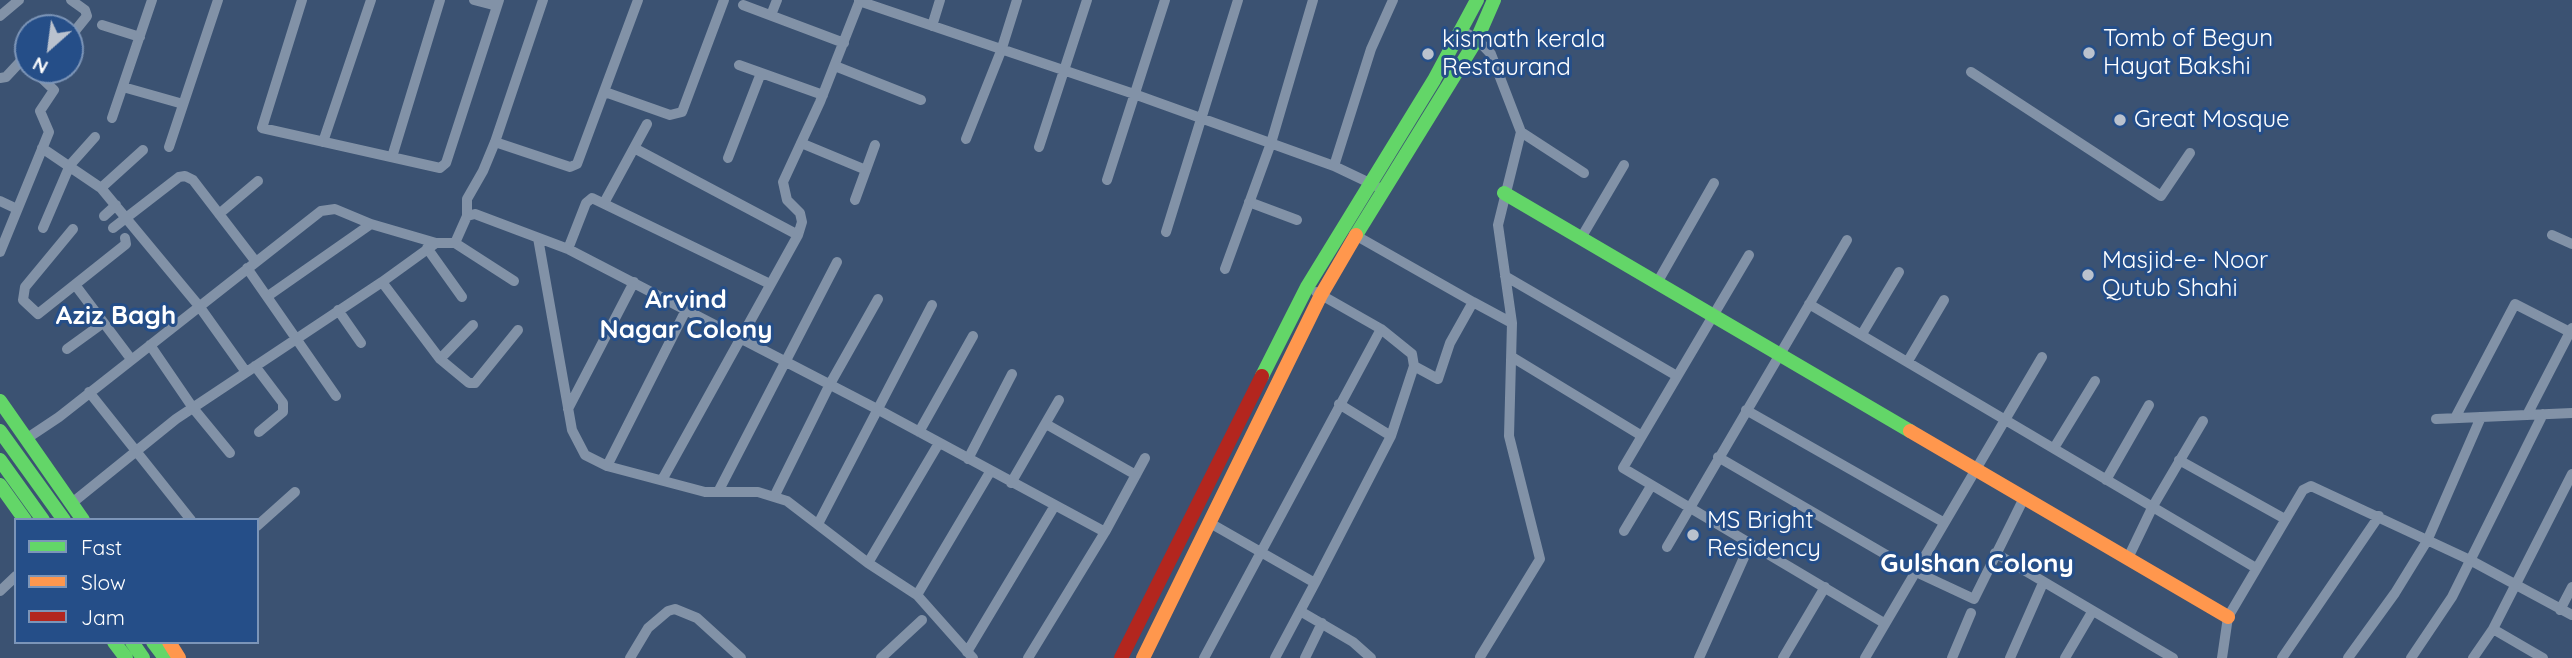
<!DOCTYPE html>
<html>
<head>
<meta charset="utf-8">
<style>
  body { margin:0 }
  #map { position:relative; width:2572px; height:658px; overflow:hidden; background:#3b5272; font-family:Quicksand,sans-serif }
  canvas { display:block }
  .legend { position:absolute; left:14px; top:518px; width:245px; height:126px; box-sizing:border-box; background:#254e88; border:2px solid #7c95b8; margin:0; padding:9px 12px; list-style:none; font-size:21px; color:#fff }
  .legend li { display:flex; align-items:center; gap:14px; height:35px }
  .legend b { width:35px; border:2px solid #7c95b8 }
  .north { position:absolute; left:14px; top:14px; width:70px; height:70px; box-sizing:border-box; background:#254e88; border:2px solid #7c95b8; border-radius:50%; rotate:208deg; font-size:19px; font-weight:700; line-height:28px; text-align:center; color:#fff }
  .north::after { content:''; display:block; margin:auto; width:24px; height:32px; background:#bac2ce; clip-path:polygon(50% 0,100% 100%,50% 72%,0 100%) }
</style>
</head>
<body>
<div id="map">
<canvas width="2572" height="658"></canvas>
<ul class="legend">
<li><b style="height:9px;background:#63d668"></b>Fast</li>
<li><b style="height:9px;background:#ff974d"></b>Slow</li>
<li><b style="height:9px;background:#b3261e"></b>Jam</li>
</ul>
<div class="north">N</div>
</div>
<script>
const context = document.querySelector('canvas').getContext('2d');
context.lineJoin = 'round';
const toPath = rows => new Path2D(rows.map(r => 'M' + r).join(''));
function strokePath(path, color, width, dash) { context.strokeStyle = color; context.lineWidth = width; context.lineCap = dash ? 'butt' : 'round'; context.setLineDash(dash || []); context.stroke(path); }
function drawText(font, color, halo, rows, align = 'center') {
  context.font = font + ' Quicksand,sans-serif'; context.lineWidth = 6; context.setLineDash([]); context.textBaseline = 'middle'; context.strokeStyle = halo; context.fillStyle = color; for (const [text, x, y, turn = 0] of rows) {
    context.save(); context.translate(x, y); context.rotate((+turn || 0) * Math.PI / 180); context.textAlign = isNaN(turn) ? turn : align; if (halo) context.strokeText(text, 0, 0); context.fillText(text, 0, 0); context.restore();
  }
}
strokePath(toPath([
  [302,0,262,128,440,168,446,163,499,0],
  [474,0,497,6],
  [859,1,1134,94,1334,166,1376,186],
  [743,5,844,43],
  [771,15,777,0],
  [0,16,19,0],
  [102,25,140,37],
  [932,26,940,0],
  [1462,31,1477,39,1491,54,1521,132,1498,225,1512,323,1509,436,1540,559,1480,657],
  [70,37,87,16,85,10,71,0],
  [739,65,823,95],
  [835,66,921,100],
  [1971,72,2161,196,2190,153],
  [0,78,6,77,20,62,28,65],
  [123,87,183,104],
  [605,92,670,115,682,112,724,0],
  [112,118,152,0],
  [1521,132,1584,173],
  [966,139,1001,51,1017,0],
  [323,142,371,0],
  [495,142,570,167,577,164,638,0],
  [801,143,866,170],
  [169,147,218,0],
  [1039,147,1087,0],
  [42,148,101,188,199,306,246,372],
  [634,148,798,235],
  [392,157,440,0],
  [728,158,761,73],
  [1334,166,1371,49,1393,0],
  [1107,180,1165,0],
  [101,188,143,150],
  [855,200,875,145],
  [0,201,17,209],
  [1249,202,1297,220],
  [604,203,647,124],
  [219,214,258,181],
  [104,216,116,205],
  [467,216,467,199,483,171,495,142,543,0],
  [43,228,70,165,95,137],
  [113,228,179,177,185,176,193,180,256,262],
  [73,229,25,287,23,300,38,314,126,244,125,238],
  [1166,232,1238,0],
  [1355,235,1473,302],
  [2552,235,2572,244],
  [538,238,572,430,585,455,607,466,705,492,758,492,787,501,868,563,917,595,973,658],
  [1581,238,1624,165],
  [455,243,467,216,475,214,568,249,877,409,1105,532],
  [427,248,462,297],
  [568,249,586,203,592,198,770,284],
  [0,252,49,132,40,111,54,90,33,70],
  [1749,255,1623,468,1884,623],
  [247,268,336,396],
  [1225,269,1271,143,1313,0],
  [1505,276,1677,376],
  [382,282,440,359,469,383,475,383,518,330],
  [1657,283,1714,183],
  [76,286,131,359],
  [1316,292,1381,329,1412,354,1414,366,1391,436,1339,404],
  [268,296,371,224],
  [1809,304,2256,568],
  [338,310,361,343],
  [1862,334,1899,272],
  [150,345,193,408,230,453],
  [67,349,103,323],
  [1512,357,1642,436],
  [440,359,473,325],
  [1908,361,1944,300],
  [255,366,283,403,283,412,259,432],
  [1414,366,1438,379,1450,343,1473,302,1512,323],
  [89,392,191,520],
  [568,409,634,282],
  [1746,410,1943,522],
  [2527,415,2572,328],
  [2455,418,2515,304,2570,332],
  [2436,419,2572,413],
  [1046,424,1136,475],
  [919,432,973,336],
  [26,439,59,417,321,211,335,209,371,224,436,243,455,243,514,281],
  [2054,448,2095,381],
  [1718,457,1914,571,1974,599,2024,498],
  [968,459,1012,374],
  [2179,460,2285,519],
  [607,466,686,310],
  [662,480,798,235,802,222,800,213,787,200,783,182,820,102,860,0],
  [2106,480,2149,405],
  [1011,483,1059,400],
  [718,492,837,262],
  [775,495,830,384,878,299],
  [72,503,176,419,382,282,436,243],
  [1210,523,1315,583,1391,436],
  [818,524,932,305],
  [257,526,295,492],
  [1624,531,1651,486],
  [1667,547,1847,240],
  [1995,553,2173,658],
  [2128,558,2153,506,2203,421],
  [868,563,939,443],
  [0,591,16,576],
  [917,595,990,472],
  [2560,610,2572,587],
  [1300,611,1353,642,1371,658],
  [2493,629,2543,658],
  [967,652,1054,507],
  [630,658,648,628,668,611,675,609,697,618,741,658],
  [881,658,922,620],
  [1028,658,1105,532,1145,458],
  [1204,658,1381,329],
  [1275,658,1315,583],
  [1305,658,1322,623],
  [1699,658,1750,544],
  [1783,658,1825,587],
  [1865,658,2042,357],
  [1952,658,1971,613],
  [2010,658,2043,583],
  [2065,658,2092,612],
  [2222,658,2228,617,2303,490,2311,486,2470,560,2572,615],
  [2282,658,2379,516],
  [2348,658,2395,593,2427,541,2481,417],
  [2411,658,2452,597,2543,414],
  [2473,658,2493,629,2572,474]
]), '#8292a7', 10);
strokePath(toPath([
  [1504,193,1910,431],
  [1356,235,1477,39,1494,0],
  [1262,376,1307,287,1434,80,1477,0],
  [0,401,83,520],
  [0,431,64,520],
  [0,460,43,520],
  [0,485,25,520],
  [114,642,126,658],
  [132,642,143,658],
  [153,642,165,658]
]), '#63d668', 14);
strokePath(toPath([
  [1910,431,2228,617],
  [169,642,179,658],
  [1143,658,1321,295,1356,235]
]), '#ff974d', 14);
strokePath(toPath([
  [1121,658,1262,376]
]), '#b3261e', 14);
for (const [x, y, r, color] of [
  [2089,53,7,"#bac2ce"],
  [1428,54,7,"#bac2ce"],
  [2120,120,7,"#bac2ce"],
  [2088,275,7,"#bac2ce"],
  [1693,535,7,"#bac2ce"]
]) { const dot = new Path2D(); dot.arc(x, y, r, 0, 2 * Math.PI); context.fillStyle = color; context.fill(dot); strokePath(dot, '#254e88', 2.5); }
drawText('24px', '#fff', '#254e88', [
  ["Tomb of Begun",2103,39],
  ["Hayat Bakshi",2103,67],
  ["kismath kerala",1442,40],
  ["Restaurand",1442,68],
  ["Great Mosque",2134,120],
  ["Masjid-e- Noor",2102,261],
  ["Qutub Shahi",2102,289],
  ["MS Bright",1707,521],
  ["Residency",1707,549]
], 'left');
drawText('bold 26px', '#fff', '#254e88', [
  ["Arvind",686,300],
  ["Nagar Colony",686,330],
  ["Aziz Bagh",116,316],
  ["Gulshan Colony",1977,564]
]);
</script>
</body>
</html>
